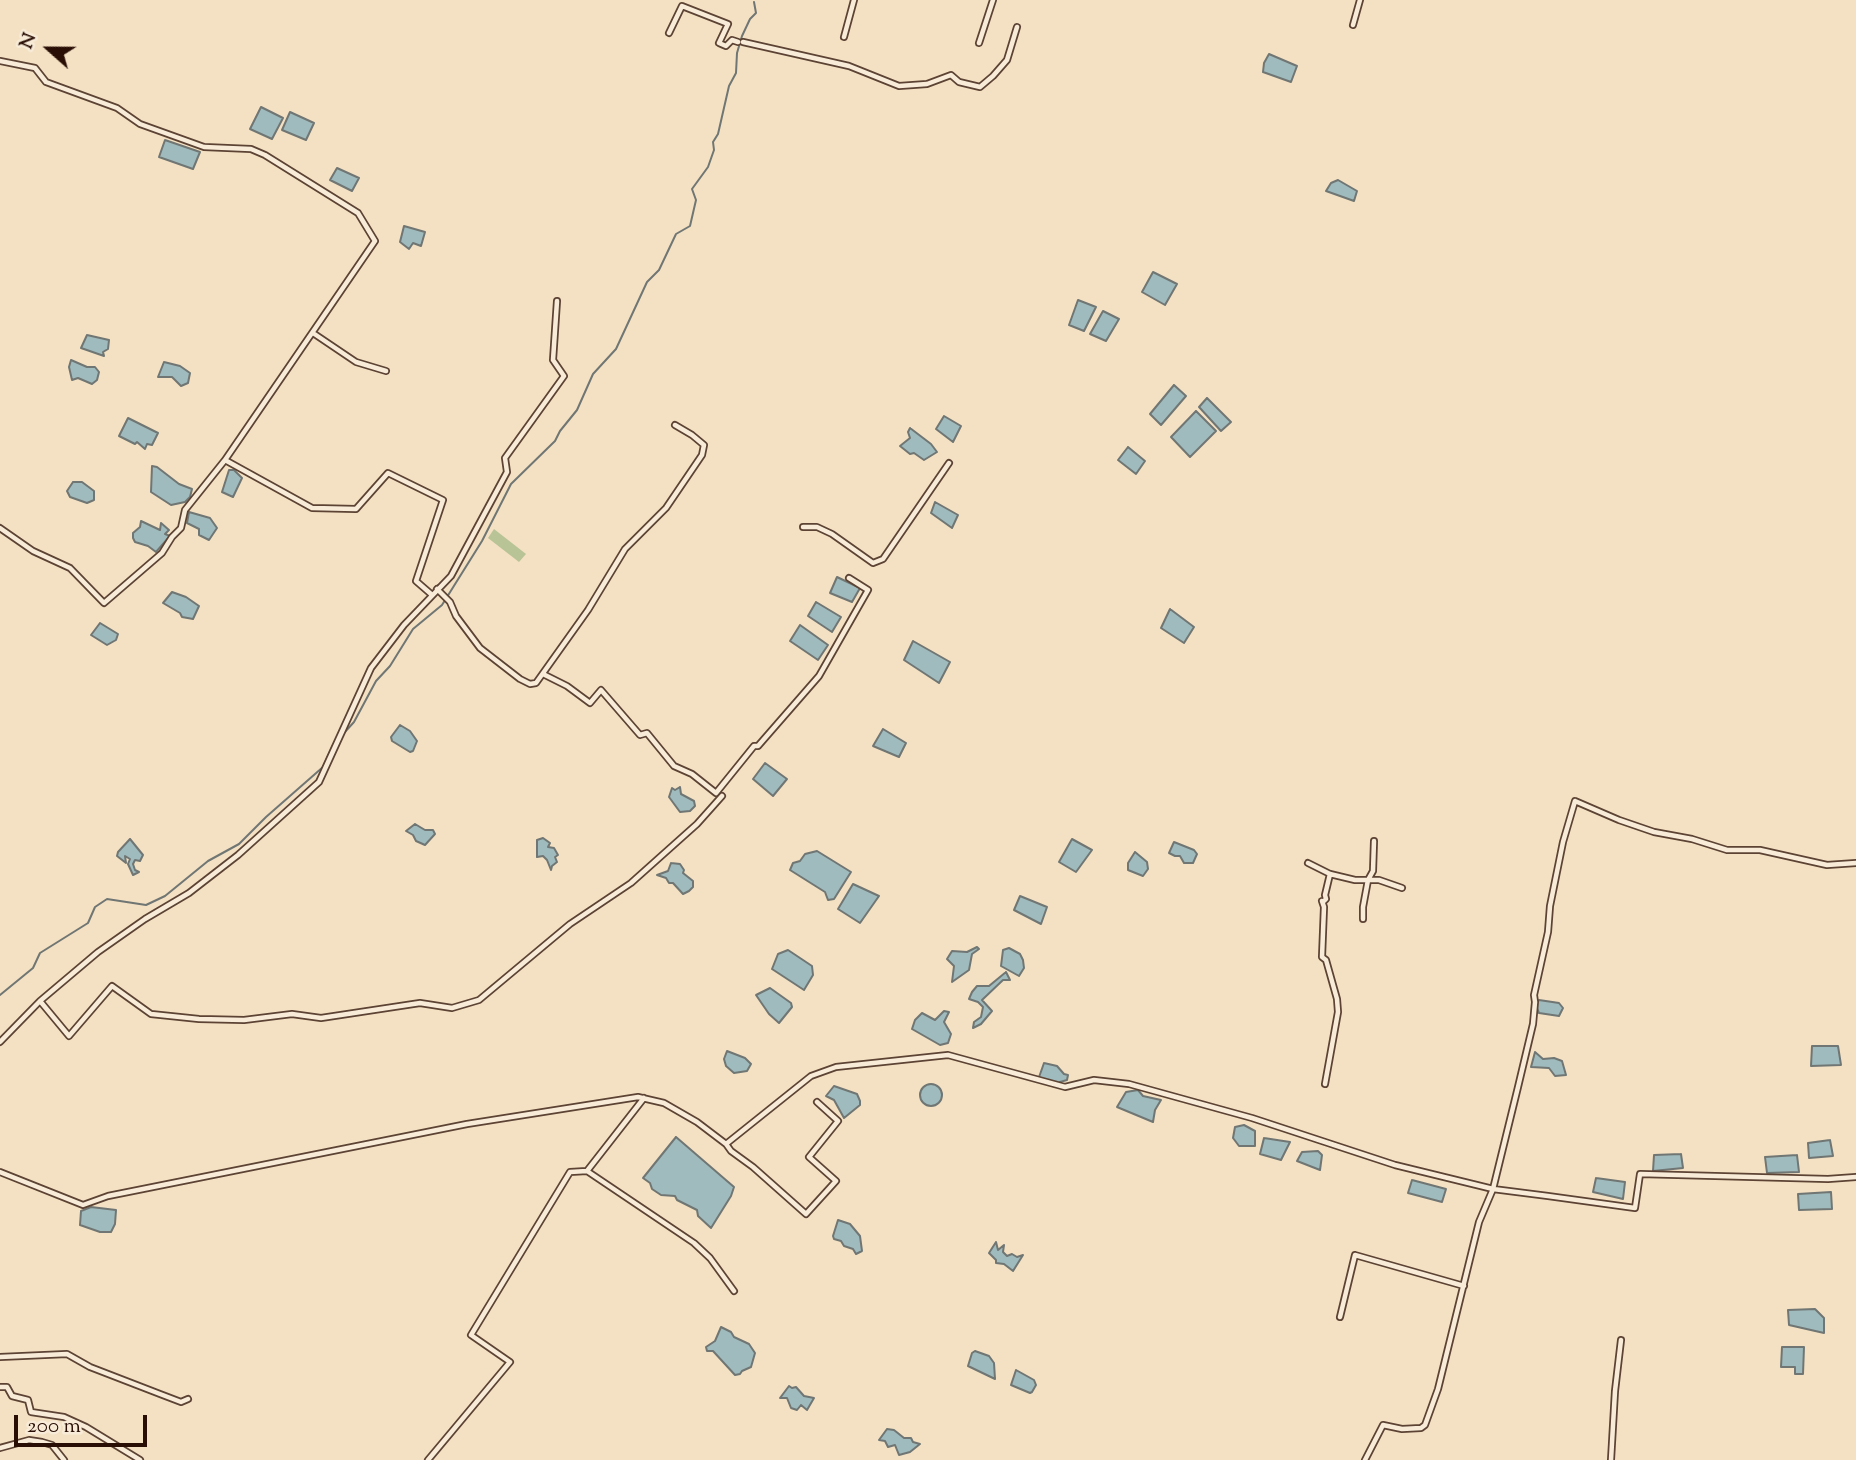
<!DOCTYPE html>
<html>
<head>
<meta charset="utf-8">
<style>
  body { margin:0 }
  #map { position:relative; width:1856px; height:1460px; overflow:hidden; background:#f4e1c3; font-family:"Sorts Mill Goudy",serif }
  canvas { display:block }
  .north { position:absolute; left:14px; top:14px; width:70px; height:70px; -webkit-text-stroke:5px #f8ecd8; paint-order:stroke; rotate:291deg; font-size:19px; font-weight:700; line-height:28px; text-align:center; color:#290e05 }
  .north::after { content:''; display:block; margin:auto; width:24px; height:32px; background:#290e05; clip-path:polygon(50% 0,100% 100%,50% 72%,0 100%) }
  .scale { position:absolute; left:14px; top:1415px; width:133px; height:32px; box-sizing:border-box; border:4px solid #290e05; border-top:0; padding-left:9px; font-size:21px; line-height:24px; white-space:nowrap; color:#290e05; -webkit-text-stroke:5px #f8ecd8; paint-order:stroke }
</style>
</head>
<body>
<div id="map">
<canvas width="1856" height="1460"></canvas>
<div class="north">N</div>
<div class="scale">200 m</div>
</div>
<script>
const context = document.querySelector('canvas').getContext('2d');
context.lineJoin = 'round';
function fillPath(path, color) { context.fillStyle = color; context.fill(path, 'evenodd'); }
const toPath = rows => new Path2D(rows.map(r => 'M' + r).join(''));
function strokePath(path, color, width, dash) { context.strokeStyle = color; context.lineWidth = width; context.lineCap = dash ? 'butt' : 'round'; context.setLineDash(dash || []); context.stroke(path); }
fillPath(toPath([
  [494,529,526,554,519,562,488,538]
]), '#b8c396');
const water = toPath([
  [1269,54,1297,66,1291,82,1263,72,1264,63,1269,54],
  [261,107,283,118,272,139,250,129,261,107],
  [290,112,314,123,306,140,282,130,290,112],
  [165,140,200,152,193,169,159,157,165,140],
  [337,168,359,178,352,191,330,180,337,168],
  [1338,180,1357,191,1354,201,1326,191,1331,183,1338,180],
  [404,226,425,232,421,246,413,243,409,249,400,242,404,226],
  [1153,272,1177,284,1165,305,1142,292,1153,272],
  [1078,300,1096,307,1084,331,1069,325,1078,300],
  [1103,311,1119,319,1106,341,1090,334,1103,311],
  [87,335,109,340,108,349,103,352,104,356,81,348,87,335],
  [71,360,87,367,95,367,99,372,97,380,92,384,78,378,72,380,69,367,71,360],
  [164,362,180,366,190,373,188,383,181,386,172,377,158,377,164,362],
  [1174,385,1186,396,1161,425,1150,414,1174,385],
  [1207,398,1231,422,1221,431,1199,407,1207,398],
  [1196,411,1216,431,1190,457,1171,437,1196,411],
  [944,416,961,426,953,442,936,429,944,416],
  [128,418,158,433,152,445,147,444,145,449,137,442,135,444,119,436,128,418],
  [910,428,931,444,937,452,924,460,914,453,910,454,900,446,910,438,908,432,910,428],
  [1128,447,1145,461,1136,474,1118,460,1128,447],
  [152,466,157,467,179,484,192,489,190,497,185,502,171,505,151,492,152,466],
  [229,470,234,470,242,478,233,497,222,492,229,470],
  [73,482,82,482,94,491,94,500,87,503,70,497,67,491,73,482],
  [935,502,958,515,952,528,931,513,935,502],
  [189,512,210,518,217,528,209,540,199,535,199,529,187,523,189,512],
  [141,521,160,530,161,523,169,530,165,534,170,536,156,552,148,546,135,542,133,538,133,533,140,527,141,521],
  [837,577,860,588,852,602,830,593,837,577],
  [172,592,186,597,199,606,193,619,182,617,180,613,163,603,172,592],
  [816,602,841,617,832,632,808,616,816,602],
  [1170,609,1194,627,1184,643,1161,628,1170,609],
  [100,623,118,634,116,640,107,645,91,635,100,623],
  [800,625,828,645,818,660,790,641,800,625],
  [913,641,950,662,939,683,904,660,913,641],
  [400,725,410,731,417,741,413,751,410,752,392,741,391,737,400,725],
  [883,729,906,743,899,757,873,746,883,729],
  [765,763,787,779,773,796,753,779,765,763],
  [680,787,681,794,694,801,695,806,690,811,680,812,669,797,672,788,675,790,680,787],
  [415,824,425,830,433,830,435,834,425,845,416,841,413,835,406,831,415,824],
  [543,838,550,843,548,847,554,848,558,855,555,857,557,862,552,866,551,870,547,860,543,856,537,857,537,840,543,838],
  [130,839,143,855,140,861,135,860,133,864,135,870,139,872,133,875,128,864,130,859,125,856,126,863,117,856,118,852,130,839],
  [1072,839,1092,850,1076,872,1059,862,1072,839],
  [1174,842,1194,850,1197,854,1193,863,1184,863,1180,856,1175,856,1169,853,1174,842],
  [817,851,851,872,834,899,828,900,825,892,790,870,793,863,800,861,805,854,817,851],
  [1135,852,1147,862,1148,869,1143,876,1128,870,1128,863,1135,852],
  [671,863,680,864,684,870,683,873,693,881,693,887,689,891,683,894,673,883,669,883,666,878,657,875,668,871,671,863],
  [853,884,879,896,860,923,838,909,853,884],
  [1020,896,1047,907,1041,924,1014,910,1020,896],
  [977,947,979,949,972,954,969,970,952,982,954,966,947,959,952,951,967,952,977,947],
  [1009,948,1020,954,1023,960,1024,968,1019,976,1001,966,1003,950,1009,948],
  [788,950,812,966,813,975,804,990,772,969,778,954,788,950],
  [1006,972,1010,980,1003,980,982,1000,992,1011,981,1024,973,1028,974,1022,981,1017,983,1007,978,1002,969,999,972,992,977,986,989,986,1006,972],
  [770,988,791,1003,792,1007,779,1023,769,1014,756,995,770,988],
  [1539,1000,1559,1003,1563,1008,1559,1016,1539,1013,1535,1004,1539,1000],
  [944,1011,949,1012,944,1022,951,1034,948,1043,940,1045,912,1029,915,1020,922,1013,935,1020,944,1011],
  [1812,1046,1838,1046,1841,1065,1811,1066,1812,1046],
  [727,1051,745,1058,751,1064,747,1071,734,1073,726,1066,724,1059,727,1051],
  [1535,1052,1543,1059,1554,1058,1562,1061,1566,1075,1555,1076,1549,1068,1531,1067,1535,1052],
  [1044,1063,1057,1066,1064,1074,1068,1075,1067,1080,1060,1082,1059,1086,1038,1080,1044,1063],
  '920 1095a11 11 0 1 1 22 0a11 11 0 1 1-22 0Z',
  [834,1086,857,1094,860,1101,860,1105,844,1118,834,1100,826,1096,834,1086],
  [1138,1090,1143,1096,1161,1100,1155,1110,1153,1122,1117,1107,1126,1092,1138,1090],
  [1244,1125,1255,1131,1255,1146,1239,1146,1233,1138,1235,1127,1244,1125],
  [676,1137,734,1187,731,1196,711,1228,698,1216,697,1210,677,1200,675,1196,661,1195,652,1189,650,1183,643,1178,676,1137],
  [1264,1138,1290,1142,1281,1160,1260,1154,1264,1138],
  [1830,1140,1833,1156,1809,1158,1808,1143,1830,1140],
  [1318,1151,1322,1155,1320,1170,1297,1161,1302,1152,1318,1151],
  [1681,1154,1683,1168,1653,1171,1654,1155,1681,1154],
  [1797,1155,1799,1172,1767,1173,1765,1157,1797,1155],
  [1596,1178,1625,1182,1623,1199,1593,1192,1596,1178],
  [1412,1180,1446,1189,1442,1202,1408,1193,1412,1180],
  [1831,1192,1832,1209,1799,1210,1798,1194,1831,1192],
  [91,1207,116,1210,115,1224,111,1232,100,1232,80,1225,81,1211,91,1207],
  [838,1220,850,1224,860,1236,862,1251,856,1254,853,1249,844,1246,841,1241,834,1239,833,1236,838,1220],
  [996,1242,998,1250,1004,1245,1003,1252,1007,1256,1012,1254,1017,1257,1023,1255,1013,1271,1004,1264,996,1263,996,1260,989,1253,996,1242],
  [1815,1309,1824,1318,1824,1333,1789,1325,1788,1310,1815,1309],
  [721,1327,731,1332,734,1337,749,1344,755,1353,751,1367,742,1371,740,1374,735,1375,713,1351,707,1351,706,1347,715,1341,721,1327],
  [1782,1347,1804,1347,1803,1374,1795,1374,1795,1367,1781,1367,1782,1347],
  [975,1351,989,1356,994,1363,995,1379,968,1366,972,1353,975,1351],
  [1016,1370,1034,1380,1036,1385,1032,1392,1030,1393,1011,1385,1016,1370],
  [789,1386,792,1388,796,1387,804,1396,814,1398,807,1410,801,1405,797,1410,791,1408,787,1398,780,1398,789,1386],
  [887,1429,894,1430,904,1438,911,1438,913,1442,920,1444,910,1452,899,1455,895,1445,888,1447,885,1441,879,1440,887,1429]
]);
fillPath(water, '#9fbbbd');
strokePath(water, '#707673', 2);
strokePath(toPath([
  [344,733,354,722,376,681,390,666,413,629,442,605,482,541,511,484,555,441,560,431,577,410,593,374,616,349,647,282,659,270,676,234,690,226,696,200,692,189,708,167,714,150,713,142,718,134,729,86,736,73,737,53,742,36,750,19,756,13,754,2],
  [0,995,33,968,40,953,88,923,95,907,107,899,146,905,165,896,208,861,239,844,266,817,323,767,333,745]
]), '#707673', 2);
const minor = toPath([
  [1353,25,1360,0],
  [669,33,682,6,728,24,719,43,726,46,732,40,738,42],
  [844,37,854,0],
  [743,42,849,66,899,86,927,84,951,75,959,82,980,87,993,76,1007,60,1017,27],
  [979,43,993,0],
  [0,61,35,68,46,82,117,108,140,124,204,147,251,149,265,155,358,213,375,241,225,460,312,508,356,509,388,473,443,500,416,581,431,594],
  [313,333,356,362,386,371],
  [803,527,817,527,832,534,873,563,883,559,949,463],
  [0,528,33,551,70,568,104,603,162,553,172,537,181,528,185,510,225,460],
  [437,589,450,602,456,616,480,648,520,679,530,684,536,683,588,610,625,549,666,508,702,455,704,445,692,435,675,425],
  [543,674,567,686,590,703,601,690,640,735,647,733,674,766,692,774,716,793,754,746,758,746,819,676,868,590,849,578],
  [1308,863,1330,874,1355,880,1379,880,1402,888],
  [1322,901,1324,907,1322,957,1326,960,1337,999,1338,1012,1325,1084],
  [1324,901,1326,899,1325,895,1330,874],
  [1363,919,1363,907,1368,880,1373,871,1374,841],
  [40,1001,69,1036,112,986,151,1014,199,1019,244,1020,292,1014,321,1018,420,1003,452,1008,479,1000,570,924,631,883,697,824,722,796],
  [0,1042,40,1001,98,952,145,919,189,893,238,855,319,782,371,668,404,625,451,576,507,472,505,458,564,376,553,360,557,301],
  [726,1144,731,1151,753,1167,806,1214,836,1181,809,1157,838,1121,817,1102],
  [587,1171,694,1243,710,1258,734,1291],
  [0,1172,83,1205,108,1196,467,1124,638,1097,664,1103,697,1122,726,1144,811,1076,836,1067,948,1055,1065,1087,1094,1080,1129,1084,1252,1118,1395,1165,1493,1189,1548,1196,1635,1208,1640,1174,1828,1179,1856,1177],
  [1340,1317,1355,1255,1464,1286],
  [0,1357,67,1354,90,1367,160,1394,181,1402,188,1399],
  [0,1387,7,1387,12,1396,28,1400,31,1412,64,1417,86,1427,140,1460],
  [0,1448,29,1440,42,1442,52,1445,64,1460],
  [428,1460,510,1362,471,1335,570,1172,587,1171,644,1098],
  [1365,1460,1383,1425,1402,1429,1421,1428,1425,1425,1438,1389,1479,1222,1493,1189,1518,1087,1533,1024,1535,1002,1534,995,1548,932,1550,906,1563,842,1575,801,1619,820,1654,832,1692,839,1727,850,1760,850,1827,865,1856,863],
  [1611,1460,1615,1391,1621,1340]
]);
strokePath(minor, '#5c4334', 8);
strokePath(minor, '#f8ecd8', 4.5);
</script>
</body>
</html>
